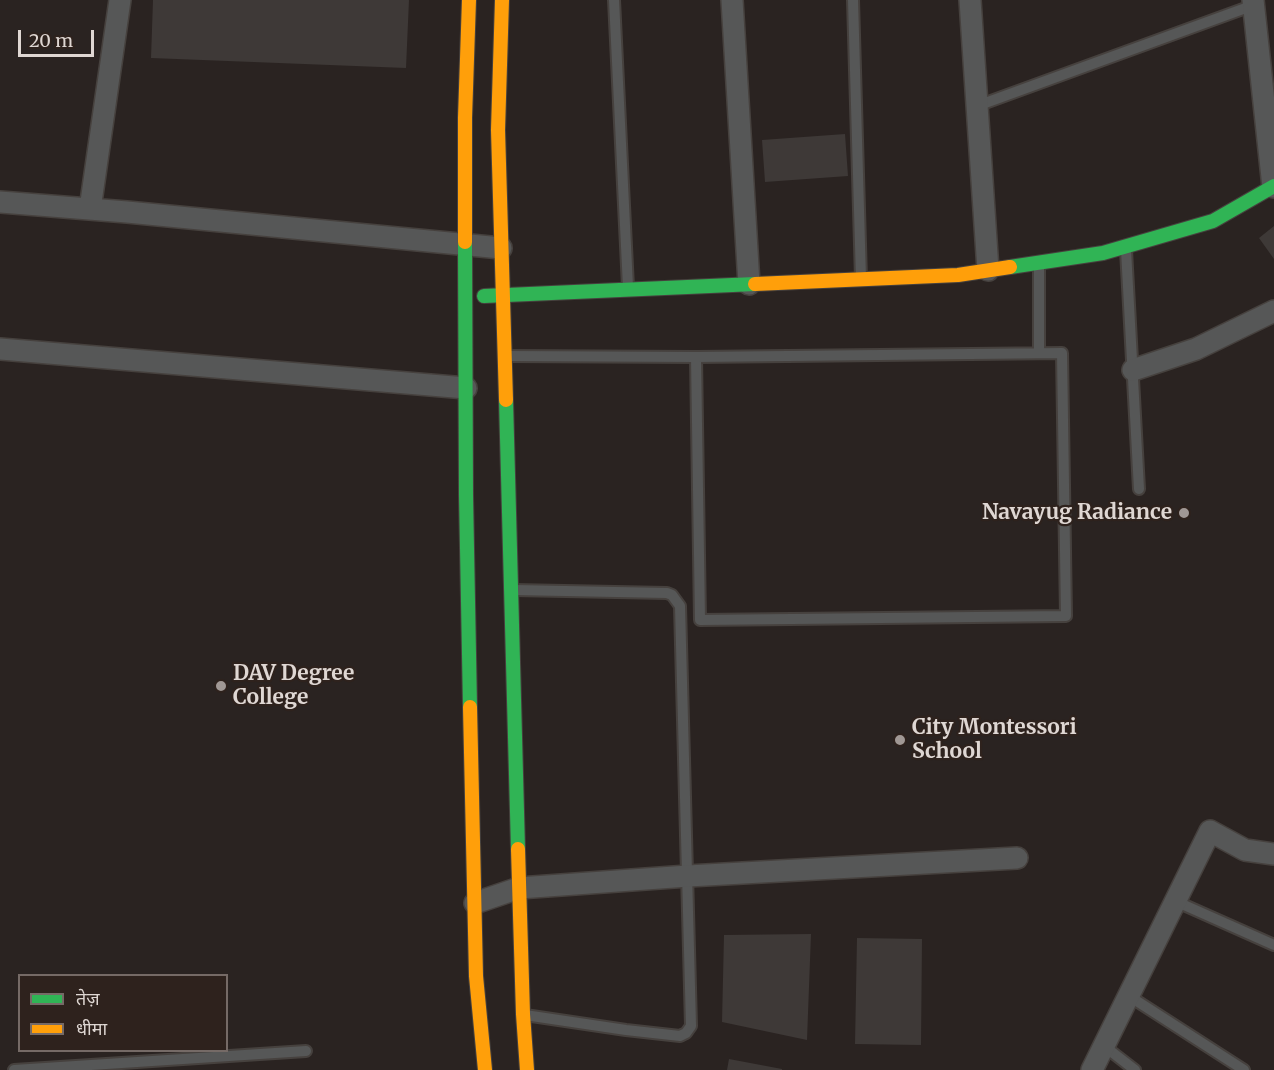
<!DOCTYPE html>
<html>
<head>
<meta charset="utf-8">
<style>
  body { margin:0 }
  #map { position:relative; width:1274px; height:1070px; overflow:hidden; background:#2a2321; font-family:Merriweather,"Noto Sans Devanagari",serif }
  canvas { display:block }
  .legend { position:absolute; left:18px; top:974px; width:210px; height:78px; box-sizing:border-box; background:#2e221d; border:2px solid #756a66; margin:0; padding:8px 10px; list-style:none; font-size:18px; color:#dfd7d3 }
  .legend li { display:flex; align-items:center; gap:12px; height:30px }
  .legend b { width:30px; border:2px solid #756a66 }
  .scale { position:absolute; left:18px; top:30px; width:76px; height:27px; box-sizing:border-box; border:3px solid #dfd7d3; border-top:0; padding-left:8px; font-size:18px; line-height:21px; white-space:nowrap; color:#dfd7d3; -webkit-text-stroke:4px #2e221d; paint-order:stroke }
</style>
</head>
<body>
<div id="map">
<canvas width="1274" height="1070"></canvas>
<ul class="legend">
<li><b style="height:8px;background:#30b455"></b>तेज़</li>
<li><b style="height:8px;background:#ff9f0a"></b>धीमा</li>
</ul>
<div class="scale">20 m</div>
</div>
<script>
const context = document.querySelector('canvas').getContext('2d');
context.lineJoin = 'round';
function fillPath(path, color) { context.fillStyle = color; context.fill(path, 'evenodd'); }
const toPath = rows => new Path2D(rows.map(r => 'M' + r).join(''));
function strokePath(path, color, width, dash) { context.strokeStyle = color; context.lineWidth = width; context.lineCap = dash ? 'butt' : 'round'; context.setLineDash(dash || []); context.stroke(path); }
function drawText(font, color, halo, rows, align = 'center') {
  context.font = font + ' Merriweather,serif'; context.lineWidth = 4.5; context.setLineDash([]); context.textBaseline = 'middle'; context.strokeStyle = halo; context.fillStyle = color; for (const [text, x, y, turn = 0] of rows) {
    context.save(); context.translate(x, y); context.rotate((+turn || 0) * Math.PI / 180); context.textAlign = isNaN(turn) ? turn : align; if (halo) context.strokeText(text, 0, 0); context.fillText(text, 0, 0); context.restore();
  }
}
fillPath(toPath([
  [153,0,409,0,406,68,151,58],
  [845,134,848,176,765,182,762,140],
  [1274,226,1274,259,1259,238],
  [811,934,807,1040,722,1022,724,935],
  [857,938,922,939,921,1045,855,1044],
  [729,1059,782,1069,782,1070,727,1070]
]), '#3e3937');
const lane = toPath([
  [614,0,628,287],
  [853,0,861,279],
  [977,106,1254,5],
  [1126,250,1139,489],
  [1039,353,1039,264],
  [505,356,696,357,1062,353,1066,616,700,620,696,357],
  [514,590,667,593,672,595,680,606,691,1026,686,1033,680,1036,626,1030,525,1015],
  [1175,901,1274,945],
  [1129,996,1244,1070],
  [1104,1046,1135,1070],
  [14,1070,306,1051]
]);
const street = toPath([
  [732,0,749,284],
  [970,0,988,270],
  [1253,0,1273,187],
  [0,202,127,212,501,248],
  [90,209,120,0],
  [0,349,466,388],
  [1133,370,1196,349,1274,311],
  [475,903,519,888,688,876,1017,858],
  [1092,1070,1210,831,1245,850,1274,854]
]);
const fast = toPath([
  [465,242,466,495,470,707],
  [1010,267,1103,253,1213,221,1274,186],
  [484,296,755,284],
  [506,400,518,849]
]);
const slow = toPath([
  [502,0,498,130,506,400],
  [465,242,465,118,469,0],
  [755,284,958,275,1010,267],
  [470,707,476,976,485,1070],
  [518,849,523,1014,527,1070]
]);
strokePath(lane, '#46413e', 14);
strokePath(street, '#46413e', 24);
strokePath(fast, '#46413e', 16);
strokePath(slow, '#46413e', 16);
strokePath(lane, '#565757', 10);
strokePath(street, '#565757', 21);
strokePath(fast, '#30b455', 14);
strokePath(slow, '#ff9f0a', 14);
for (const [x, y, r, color] of [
  [1184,513,6,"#a09895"],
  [221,686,6,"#a09895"],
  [900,740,6,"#a09895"]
]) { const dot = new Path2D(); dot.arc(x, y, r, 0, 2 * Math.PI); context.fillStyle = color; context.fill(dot); strokePath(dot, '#2e221d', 2); }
drawText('bold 21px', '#dfd7d3', '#2e221d', [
  ["Navayug Radiance",1172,513,"right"],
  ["DAV Degree",233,674],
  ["College",233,698],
  ["City Montessori",912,728],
  ["School",912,752]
], 'left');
</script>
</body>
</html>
